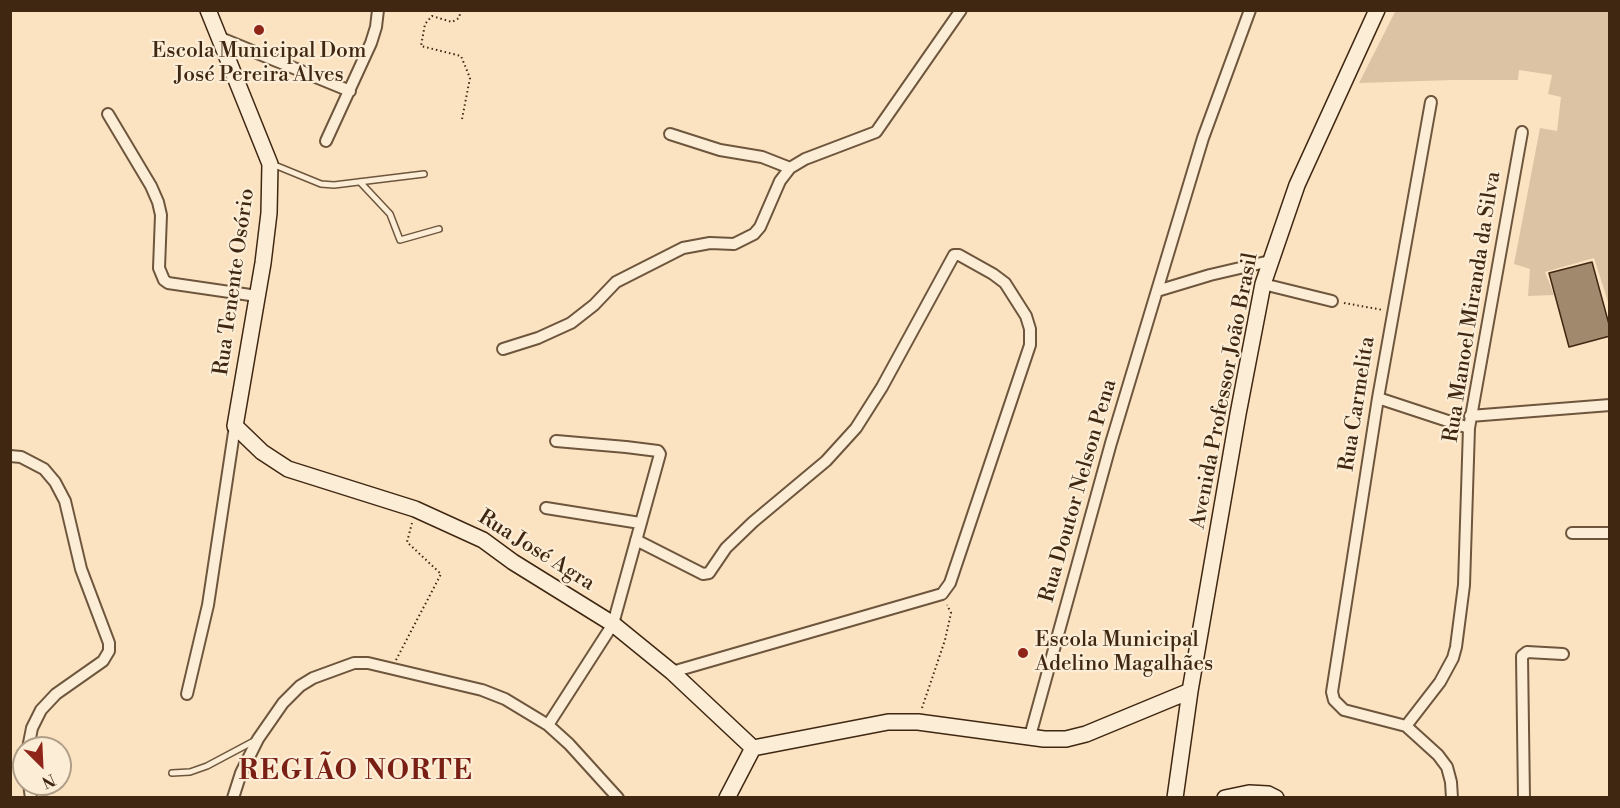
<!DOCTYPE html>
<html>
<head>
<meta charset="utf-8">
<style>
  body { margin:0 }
  #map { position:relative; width:1620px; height:808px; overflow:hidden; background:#fbe3c2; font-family:"Libre Bodoni",serif }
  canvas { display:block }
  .frame { position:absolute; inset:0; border:12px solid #3f2711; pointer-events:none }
  .north { position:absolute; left:12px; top:736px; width:60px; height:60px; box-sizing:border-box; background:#fcedd7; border:2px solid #b09e88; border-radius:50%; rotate:156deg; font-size:16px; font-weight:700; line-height:24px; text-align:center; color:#3f2711 }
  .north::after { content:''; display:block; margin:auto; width:21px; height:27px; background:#8f2418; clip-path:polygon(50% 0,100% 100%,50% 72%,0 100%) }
</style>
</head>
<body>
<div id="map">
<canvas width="1620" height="808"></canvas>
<div class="frame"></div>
<div class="north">N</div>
</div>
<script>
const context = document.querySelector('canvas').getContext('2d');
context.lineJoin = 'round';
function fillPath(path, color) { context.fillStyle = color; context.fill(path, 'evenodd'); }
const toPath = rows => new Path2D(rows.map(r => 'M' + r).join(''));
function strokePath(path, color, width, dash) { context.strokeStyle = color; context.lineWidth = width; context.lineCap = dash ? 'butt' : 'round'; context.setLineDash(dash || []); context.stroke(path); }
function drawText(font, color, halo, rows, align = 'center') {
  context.font = font + ' "Libre Bodoni",serif'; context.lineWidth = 4.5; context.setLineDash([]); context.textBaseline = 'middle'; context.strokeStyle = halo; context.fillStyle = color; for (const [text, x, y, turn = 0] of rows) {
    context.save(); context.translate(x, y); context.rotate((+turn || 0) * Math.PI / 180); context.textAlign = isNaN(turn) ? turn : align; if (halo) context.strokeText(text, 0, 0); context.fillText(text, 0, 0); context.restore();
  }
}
fillPath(toPath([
  [1396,10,1609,11,1609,305,1594,258,1545,272,1554,295,1528,296,1530,269,1514,264,1540,128,1557,131,1561,97,1548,94,1552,75,1519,70,1518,80,1453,80,1359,83]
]), '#dbc3a4');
const building = toPath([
  [1592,262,1610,328,1610,336,1569,347,1549,273,1592,262]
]);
fillPath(building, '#a1896d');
strokePath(building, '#3f2711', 1.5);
const lane = toPath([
  [272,164,321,184,334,185,424,174],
  [360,182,390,214,400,240,439,229],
  [172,773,190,772,207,766,254,741]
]);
const street = toPath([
  [218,37,350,91],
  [1431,102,1378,398,1332,692,1334,700,1344,710,1406,726,1438,755,1447,767,1451,782,1452,798],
  [108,114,151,186,158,202,161,215,159,268,164,280,168,283,257,296],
  [670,134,720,150,762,157,790,168],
  [326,141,371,43,376,27,378,10],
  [1263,284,1332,301],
  [1157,291,1210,275,1270,261],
  [503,349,538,338,571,323,594,305,616,282,683,248,710,243,734,244,754,234,760,227,780,181,790,168,805,159,876,132,961,10],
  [1378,398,1469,428],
  [1470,416,1610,405],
  [10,456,21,457,44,469,55,482,65,501,81,569,109,643,109,651,103,661,56,694,41,710,32,728,28,748],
  [546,508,640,523],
  [1572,533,1610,533],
  [636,540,703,574,709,573,726,548,753,522,826,461,856,428,882,387,954,255,959,255,993,274,1005,283,1026,316,1030,329,1030,345,950,583,942,594,672,672],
  [187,694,208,605,235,426],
  [548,725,613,624,660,454,658,451,626,447,556,441],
  [1406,726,1440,682,1453,658,1456,647,1464,585,1469,428,1522,132],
  [1030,736,1111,443,1203,138,1250,10],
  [29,784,31,798],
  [233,798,241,773,258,739,283,703,300,686,313,678,354,663,368,663,482,690,505,699,548,725,569,744,618,798],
  [1524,798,1522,656,1527,652,1563,654]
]);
const secondary = toPath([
  [208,10,270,164,269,213,263,263,235,426,262,452,288,469,415,509,483,540,513,562,613,624,672,672,753,748],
  [753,748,888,722,918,722,1044,739,1066,739,1086,734,1190,691],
  [727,798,753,748],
  [1175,798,1190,691,1238,414,1263,284,1297,185,1377,10],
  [1225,798,1249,793,1268,794,1276,798]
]);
strokePath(lane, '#6e563d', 8);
strokePath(street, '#6e563d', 14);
strokePath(secondary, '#3f2711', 18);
strokePath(toPath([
  [461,10,459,18,452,22,432,16,425,24,421,46,461,56,470,78,462,119],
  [1344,303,1383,310],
  [396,660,441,574,407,542,412,523],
  [922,708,945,640,951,613,947,605]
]), '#3f2711', 2, [1.5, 3]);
strokePath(lane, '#fcedd7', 5);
strokePath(street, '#fcedd7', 10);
strokePath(secondary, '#fcedd7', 15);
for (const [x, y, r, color] of [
  [259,30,6,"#8f2418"],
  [1023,653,6,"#8f2418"]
]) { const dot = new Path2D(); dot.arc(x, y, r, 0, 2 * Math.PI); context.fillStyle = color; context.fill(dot); strokePath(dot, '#fcedd7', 2); }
drawText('21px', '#3f2711', '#fcedd7', [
  ["Escola Municipal Dom",259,52],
  ["José Pereira Alves",259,76],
  ["Escola Municipal",1035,641,"left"],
  ["Adelino Magalhães",1035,665,"left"]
]);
drawText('21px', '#3f2711', '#fcedd7', [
  ["Rua Tenente Osório",235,282,-82],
  ["Rua Manoel Miranda da Silva",1473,307,-81],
  ["Avenida Professor João Brasil",1225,391,-79],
  ["Rua Carmelita",1358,404,-81],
  ["Rua Doutor Nelson Pena",1079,491,-74],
  ["Rua José Agra",536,551,32]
]);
context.letterSpacing = '1.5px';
drawText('bold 27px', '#7a1f14', '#fcedd7', [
  ["REGIÃO NORTE",356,773]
]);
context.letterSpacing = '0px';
</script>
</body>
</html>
